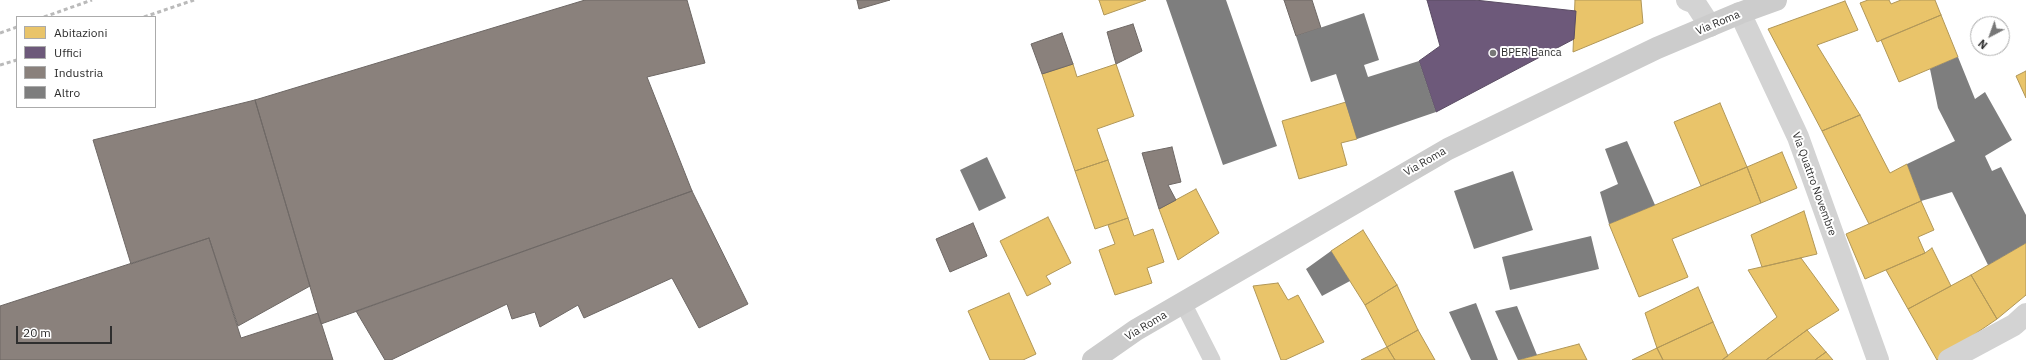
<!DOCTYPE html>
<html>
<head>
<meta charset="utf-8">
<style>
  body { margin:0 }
  #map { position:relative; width:2026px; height:360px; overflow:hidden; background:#fff; font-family:"IBM Plex Sans",sans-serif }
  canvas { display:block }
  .legend { position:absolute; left:16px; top:16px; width:140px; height:92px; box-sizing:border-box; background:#fff; border:1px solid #ababab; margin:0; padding:5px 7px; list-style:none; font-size:12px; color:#2e2e2e }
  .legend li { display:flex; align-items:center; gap:8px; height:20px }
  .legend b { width:20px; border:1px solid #ababab }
  .north { position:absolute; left:1970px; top:16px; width:40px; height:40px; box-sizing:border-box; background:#fff; border:1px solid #ababab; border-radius:50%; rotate:221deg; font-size:11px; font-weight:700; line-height:16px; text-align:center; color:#2e2e2e }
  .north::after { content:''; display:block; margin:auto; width:14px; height:18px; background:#777; clip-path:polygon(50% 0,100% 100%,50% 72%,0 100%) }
  .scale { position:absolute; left:16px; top:326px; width:96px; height:18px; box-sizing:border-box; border:2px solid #2e2e2e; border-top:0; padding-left:5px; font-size:12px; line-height:14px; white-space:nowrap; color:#2e2e2e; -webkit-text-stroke:3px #fff; paint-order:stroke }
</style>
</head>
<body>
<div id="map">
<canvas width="2026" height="360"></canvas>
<ul class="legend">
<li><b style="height:11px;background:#e9c46a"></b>Abitazioni</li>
<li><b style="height:11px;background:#6d597a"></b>Uffici</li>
<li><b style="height:11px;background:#8a817c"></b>Industria</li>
<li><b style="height:11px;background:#7e7e7e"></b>Altro</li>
</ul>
<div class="north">N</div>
<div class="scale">20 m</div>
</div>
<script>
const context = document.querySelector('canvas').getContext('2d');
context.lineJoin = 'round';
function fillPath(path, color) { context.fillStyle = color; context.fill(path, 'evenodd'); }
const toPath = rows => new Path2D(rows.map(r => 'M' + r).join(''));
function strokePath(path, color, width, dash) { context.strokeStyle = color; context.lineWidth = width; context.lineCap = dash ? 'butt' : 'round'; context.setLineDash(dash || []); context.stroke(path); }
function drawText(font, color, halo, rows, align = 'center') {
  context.font = font + ' "IBM Plex Sans",sans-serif'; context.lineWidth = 4; context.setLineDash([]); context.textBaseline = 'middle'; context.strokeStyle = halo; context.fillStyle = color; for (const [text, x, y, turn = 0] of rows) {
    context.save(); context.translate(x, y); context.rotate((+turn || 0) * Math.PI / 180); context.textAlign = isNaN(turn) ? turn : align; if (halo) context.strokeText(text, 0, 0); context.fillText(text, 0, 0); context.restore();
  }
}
const homes = toPath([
  [1099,0,1146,0,1104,15,1099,0],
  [1575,0,1641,0,1643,23,1573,52,1575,0],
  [1868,0,1889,0,1891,4,1901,0,1935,0,1941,15,1877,42,1860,3,1868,0],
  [1845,1,1858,30,1817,45,1860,115,1822,131,1768,29,1845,1],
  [1941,15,1958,57,1899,82,1881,40,1941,15],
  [1073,64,1077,77,1116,64,1134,116,1097,129,1108,160,1075,171,1042,74,1073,64],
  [2026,71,2026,98,2016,76,2026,71],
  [1346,102,1357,139,1341,143,1347,165,1299,179,1282,121,1346,102],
  [1720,103,1747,167,1701,186,1674,122,1720,103],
  [1860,115,1890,173,1907,164,1921,201,1869,224,1822,131,1860,115],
  [1782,152,1797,188,1761,203,1747,167,1782,152],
  [1108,160,1128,218,1095,229,1075,171,1108,160],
  [1747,167,1761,203,1672,239,1688,277,1639,297,1609,224,1747,167],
  [1196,189,1219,233,1178,260,1159,209,1196,189],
  [1921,201,1934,230,1918,237,1925,253,1865,279,1846,234,1921,201],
  [1804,211,1817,254,1762,267,1751,235,1804,211],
  [1048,217,1071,263,1046,276,1051,284,1027,296,1000,241,1048,217],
  [1128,218,1134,236,1153,229,1164,262,1147,268,1152,283,1115,295,1099,250,1115,244,1108,225,1128,218],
  [1363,230,1397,285,1365,305,1331,251,1363,230],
  [2026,243,2026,295,1997,319,1971,275,2026,243],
  [1932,248,1951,286,1908,309,1886,270,1925,253,1932,248],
  [1801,258,1839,310,1807,330,1766,360,1722,360,1777,317,1748,270,1801,258],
  [1971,275,1997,319,1937,360,1908,309,1971,275],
  [1278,283,1288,300,1298,295,1324,342,1285,360,1281,360,1253,286,1278,283],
  [1397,285,1418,330,1387,347,1365,305,1397,285],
  [1698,287,1713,322,1657,348,1645,313,1698,287],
  [1009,293,1036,354,1023,360,990,360,968,311,1009,293],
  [1713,322,1728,356,1722,360,1663,360,1657,348,1713,322],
  [1418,330,1435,360,1395,360,1387,347,1418,330],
  [1807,330,1826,352,1815,360,1766,360,1807,330],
  [1579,344,1587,360,1518,360,1537,355,1579,344],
  [1387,347,1395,360,1361,360,1387,347],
  [1657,348,1663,360,1632,360,1657,348],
  [1826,352,1833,360,1815,360,1826,352]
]);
fillPath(homes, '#e9c46a');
strokePath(homes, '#b19758', 1);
const offices = toPath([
  [1427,0,1475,0,1576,11,1574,39,1436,112,1419,61,1440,46,1427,0]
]);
fillPath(offices, '#6d597a');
strokePath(offices, '#5a4c63', 1);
const industry = toPath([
  [585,0,687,0,705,63,647,77,692,191,321,324,255,100,585,0],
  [857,0,890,0,859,9,857,0],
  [1284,0,1312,0,1321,28,1296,36,1284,0],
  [1133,24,1142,51,1116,64,1107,32,1133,24],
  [1062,33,1073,64,1042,74,1031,44,1062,33],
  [255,100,310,286,238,326,209,238,131,264,93,140,255,100],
  [1172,147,1181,182,1168,185,1176,200,1159,209,1142,153,1172,147],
  [692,191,748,304,699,328,672,278,584,318,578,305,540,327,535,312,512,319,507,304,391,360,385,360,356,311,692,191],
  [973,223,987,256,950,272,936,239,973,223],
  [209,238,241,338,318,313,333,360,0,360,0,306,209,238]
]);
fillPath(industry, '#8a817c');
strokePath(industry, '#6e6865', 1);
fillPath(toPath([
  [1166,0,1226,0,1277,146,1223,165],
  [1364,13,1379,60,1364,65,1368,77,1419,61,1436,112,1357,139,1336,74,1311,82,1296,36],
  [1958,57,1975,99,1985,92,2012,140,1985,156,1992,171,2001,167,2026,215,2026,243,1988,265,1952,192,1921,201,1907,164,1955,141,1938,108,1930,69],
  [1627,141,1655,205,1609,224,1600,192,1618,184,1605,149],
  [987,157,1006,198,979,211,960,170],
  [1513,171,1533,230,1474,249,1454,191],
  [1591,236,1599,269,1510,290,1502,257],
  [1331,251,1350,281,1322,296,1306,269],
  [1476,303,1498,360,1471,360,1449,312],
  [1517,306,1537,355,1518,360,1495,311]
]), '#7e7e7e');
strokePath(toPath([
  [1183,303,1212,360]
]), '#d3d3d3', 17);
strokePath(toPath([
  [1687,0,1695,3,1710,26],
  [1740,13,1798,137,1878,360],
  [1949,360,2014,325,2026,314]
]), '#d3d3d3', 22);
strokePath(toPath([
  [1093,360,1136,330,1448,149,1657,48,1740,13,1776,0]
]), '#ccc', 22);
strokePath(toPath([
  [44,17,92,0],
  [144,17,194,0],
  [0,33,17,27],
  [0,65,17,60]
]), '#bababa', 3, [4, 3]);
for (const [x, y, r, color] of [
  [1493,53,4,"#777"]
]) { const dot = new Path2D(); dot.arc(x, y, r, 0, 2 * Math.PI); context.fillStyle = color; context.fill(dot); strokePath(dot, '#fff', 1.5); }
drawText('11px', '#2e2e2e', '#fff', [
  ["Via Roma",1718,23,-23],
  ["Via Roma",1425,162,-30],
  ["Via Quattro Novembre",1814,184,70],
  ["Via Roma",1146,326,-31]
]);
drawText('11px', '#2e2e2e', '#fff', [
  ["BPER Banca",1501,53]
], 'left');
</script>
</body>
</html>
